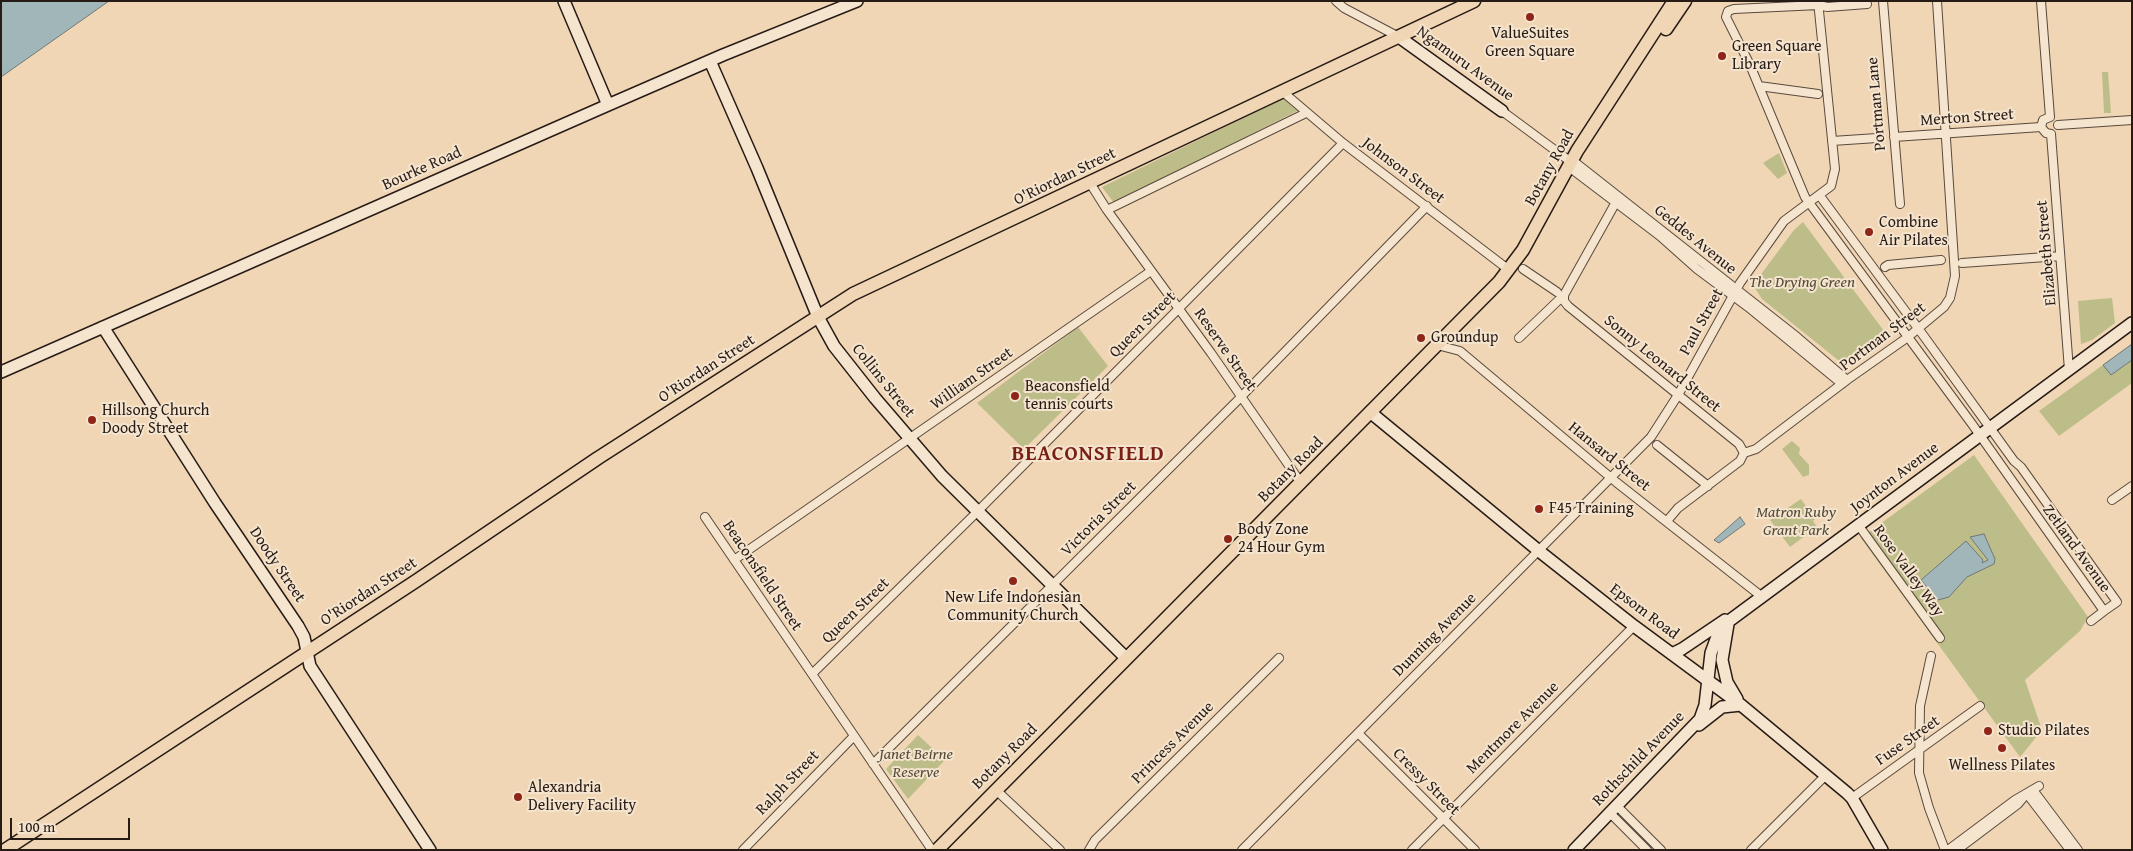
<!DOCTYPE html>
<html>
<head>
<meta charset="utf-8">
<style>
  body { margin:0 }
  #map { position:relative; width:2133px; height:851px; overflow:hidden; background:#f0d6b4; font-family:"Gentium Book Plus",serif }
  canvas { display:block }
  .frame { position:absolute; inset:0; border:2px solid #271b16; pointer-events:none }
  .scale { position:absolute; left:10px; top:818px; width:120px; height:22px; box-sizing:border-box; border:2px solid #271b16; border-top:0; padding-left:6px; font-size:15px; line-height:18px; white-space:nowrap; color:#271b16; -webkit-text-stroke:4px #f5e4ce; paint-order:stroke }
</style>
</head>
<body>
<div id="map">
<canvas width="2133" height="851"></canvas>
<div class="frame"></div>
<div class="scale">100 m</div>
</div>
<script>
const context = document.querySelector('canvas').getContext('2d');
context.lineJoin = 'round';
function fillPath(path, color) { context.fillStyle = color; context.fill(path, 'evenodd'); }
const toPath = rows => new Path2D(rows.map(r => 'M' + r).join(''));
function strokePath(path, color, width, dash) { context.strokeStyle = color; context.lineWidth = width; context.lineCap = dash ? 'butt' : 'round'; context.setLineDash(dash || []); context.stroke(path); }
function drawText(font, color, halo, rows, align = 'center') {
  context.font = font + ' "Gentium Book Plus",serif'; context.lineWidth = 4; context.setLineDash([]); context.textBaseline = 'middle'; context.strokeStyle = halo; context.fillStyle = color; for (const [text, x, y, turn = 0] of rows) {
    context.save(); context.translate(x, y); context.rotate((+turn || 0) * Math.PI / 180); context.textAlign = isNaN(turn) ? turn : align; if (halo) context.strokeText(text, 0, 0); context.fillText(text, 0, 0); context.restore();
  }
}
fillPath(toPath([
  [2102,72,2108,72,2111,113,2104,113],
  [1288,96,1299,110,1114,203,1102,187],
  [1779,153,1787,173,1778,179,1763,163],
  [1803,222,1887,335,1848,364,1838,360,1762,299,1753,285,1794,230],
  [2112,298,2115,323,2092,340,2081,344,2078,301],
  [1078,327,1108,366,1024,449,977,403],
  [2132,344,2132,383,2059,436,2039,411],
  [1792,441,1800,448,1799,454,1809,465,1809,475,1803,477,1782,449],
  [1974,455,2088,617,2080,631,2025,680,2042,730,2020,757,1861,538],
  [1801,499,1815,519,1813,521,1817,527,1790,547,1770,520],
  [918,735,945,760,908,799,886,769]
]), '#bdbd8a');
const water = toPath([
  [1,1,109,1,1,77,1,1],
  [2132,344,2132,360,2111,375,2103,365,2132,344],
  [1740,517,1745,524,1719,543,1714,540,1740,517],
  [1984,534,1995,559,1994,564,1967,577,1949,597,1938,600,1936,598,1921,580,1966,541,1983,560,1982,563,1988,560,1970,537,1984,534]
]);
fillPath(water, '#a0b6b9');
strokePath(water, '#707878', 1);
const street = toPath([
  [1336,1,1344,8,1399,37],
  [1883,1,1900,204],
  [2041,1,2050,117],
  [1759,86,1818,94],
  [1283,92,1343,143,1509,270],
  [1502,111,1571,162],
  [2050,117,2043,120,2041,127,2046,133,2051,134],
  [2058,125,2132,120],
  [2051,134,2069,370],
  [1894,137,2041,127],
  [1832,141,1877,138],
  [1572,160,1797,337,1847,380],
  [1569,167,1660,236,1697,269,1748,307,1842,384],
  [1090,183,1107,210,1211,353,1301,483],
  [1820,196,1923,335,2014,461,2021,467,2117,602,2104,611,1972,424,1805,197,1750,65,1726,17,1728,11,1734,9,1819,5,1827,7,1867,4],
  [1107,210,1306,113],
  [1962,263,2060,256],
  [1885,267,1888,265,1941,260],
  [1523,269,1557,292],
  [1564,295,1564,301,1568,306,1739,444,1744,453],
  [1519,338,1564,295,1616,202],
  [1437,345,1460,351,1616,482,1761,596],
  [1657,445,1708,486],
  [1744,453,1756,449,1847,380,1908,337,1944,307,1950,298,1955,276,1937,1],
  [2112,500,2132,486],
  [705,517,932,850],
  [1667,521,1678,508,1740,461,1744,453],
  [1859,526,1940,638],
  [734,560,1151,271],
  [2091,621,2104,611],
  [1931,656,1920,706,1919,773,1929,808,1945,850],
  [812,674,973,516,1343,143],
  [1358,733,1475,850],
  [873,764,1236,402,1427,206],
  [996,790,1060,850],
  [2033,790,2078,850],
  [2027,794,2070,850],
  [1852,798,1980,706],
  [1617,806,1661,850],
  [1610,813,1647,850],
  [743,850,854,736],
  [1089,850,1095,840,1279,658],
  [1242,850,1651,437,1678,395,1740,283,1784,221,1831,186,1835,169,1818,1],
  [1412,850,1634,626],
  [1751,850,1826,775],
  [1948,850,2015,800,2039,786],
  [1957,850,2018,804,2023,798]
]);
const secondary = toPath([
  [564,1,608,105],
  [1399,37,1502,111],
  [710,61,757,168,818,317,834,346,875,398,942,476,1126,658],
  [103,327,215,503,298,626,304,637,310,666,430,850],
  [1,372,608,105,723,55,857,1],
  [1370,412,1539,551,1634,626,1741,705,1847,793,1852,798,1882,850],
  [1728,624,1722,660,1727,682,1737,699],
  [1672,654,1682,649,1725,620],
  [1699,725,1722,707,1741,705],
  [1574,850,1700,719,1705,705,1711,653,1718,634,1729,621,2132,323]
]);
const primary = toPath([
  [1666,29,1685,1],
  [5,850,416,581,598,458,853,294,1474,1],
  [937,850,1499,282,1523,250,1577,151,1674,1]
]);
strokePath(street, '#594a3e', 10);
strokePath(secondary, '#271b16', 14);
strokePath(primary, '#271b16', 15);
strokePath(street, '#f5e4ce', 8);
strokePath(secondary, '#f5e4ce', 11);
strokePath(primary, '#f0d6b4', 12);
for (const [x, y, r, color] of [
  [1530,17,5,"#8f2418"],
  [1722,56,5,"#8f2418"],
  [1869,232,5,"#8f2418"],
  [1421,338,5,"#8f2418"],
  [1015,396,5,"#8f2418"],
  [92,420,5,"#8f2418"],
  [1539,509,5,"#8f2418"],
  [1228,539,5,"#8f2418"],
  [1013,581,5,"#8f2418"],
  [1988,731,5,"#8f2418"],
  [2002,748,5,"#8f2418"],
  [518,797,5,"#8f2418"]
]) { const dot = new Path2D(); dot.arc(x, y, r, 0, 2 * Math.PI); context.fillStyle = color; context.fill(dot); strokePath(dot, '#f5e4ce', 2); }
drawText('16px', '#271b16', '#f5e4ce', [
  ["ValueSuites",1530,34,"center"],
  ["Green Square",1530,52,"center"],
  ["Green Square",1732,47],
  ["Library",1732,65],
  ["Combine",1879,223],
  ["Air Pilates",1879,241],
  ["Groundup",1431,338],
  ["Beaconsfield",1025,387],
  ["tennis courts",1025,405],
  ["Hillsong Church",102,411],
  ["Doody Street",102,429],
  ["F45 Training",1549,509],
  ["Body Zone",1238,530],
  ["24 Hour Gym",1238,548],
  ["New Life Indonesian",1013,598,"center"],
  ["Community Church",1013,616,"center"],
  ["Studio Pilates",1998,731],
  ["Wellness Pilates",2002,766,"center"],
  ["Alexandria",528,788],
  ["Delivery Facility",528,806]
], 'left');
drawText('16px', '#271b16', '#f5e4ce', [
  ["Ngamuru Avenue",1465,64,36],
  ["Portman Lane",1877,104,-95],
  ["Merton Street",1967,118,-4],
  ["Botany Road",1550,168,-61],
  ["Bourke Road",422,169,-24],
  ["Johnson Street",1403,171,37],
  ["O'Riordan Street",1065,177,-26],
  ["Geddes Avenue",1695,240,39],
  ["Elizabeth Street",2047,253,-95],
  ["Paul Street",1702,322,-61],
  ["Queen Street",1143,325,-45],
  ["Portman Street",1883,337,-37],
  ["Reserve Street",1225,350,55],
  ["Sonny Leonard Street",1662,364,39],
  ["O'Riordan Street",707,369,-33],
  ["William Street",972,379,-35],
  ["Collins Street",883,381,51],
  ["Hansard Street",1609,457,39],
  ["Botany Road",1291,470,-45],
  ["Joynton Avenue",1895,478,-37],
  ["Victoria Street",1099,519,-45],
  ["Zetland Avenue",2076,549,54],
  ["Doody Street",277,565,56],
  ["Rose Valley Way",1908,571,54],
  ["Beaconsfield Street",762,576,56],
  ["O'Riordan Street",369,592,-33],
  ["Queen Street",856,611,-44],
  ["Epsom Road",1644,612,37],
  ["Dunning Avenue",1435,635,-45],
  ["Mentmore Avenue",1513,728,-45],
  ["Fuse Street",1908,741,-35],
  ["Princess Avenue",1173,743,-45],
  ["Botany Road",1005,757,-45],
  ["Rothschild Avenue",1639,759,-46],
  ["Cressy Street",1426,782,45],
  ["Ralph Street",788,783,-46]
]);
drawText('italic 16px', '#544c39', '#f5e4ce', [
  ["The Drying Green",1802,283],
  ["Matron Ruby",1796,513],
  ["Grant Park",1796,531],
  ["Janet Beirne",916,755],
  ["Reserve",916,773]
]);
context.letterSpacing = '1px';
drawText('bold 21px', '#7a1f14', '#f5e4ce', [
  ["BEACONSFIELD",1088,455]
]);
context.letterSpacing = '0px';
</script>
</body>
</html>
